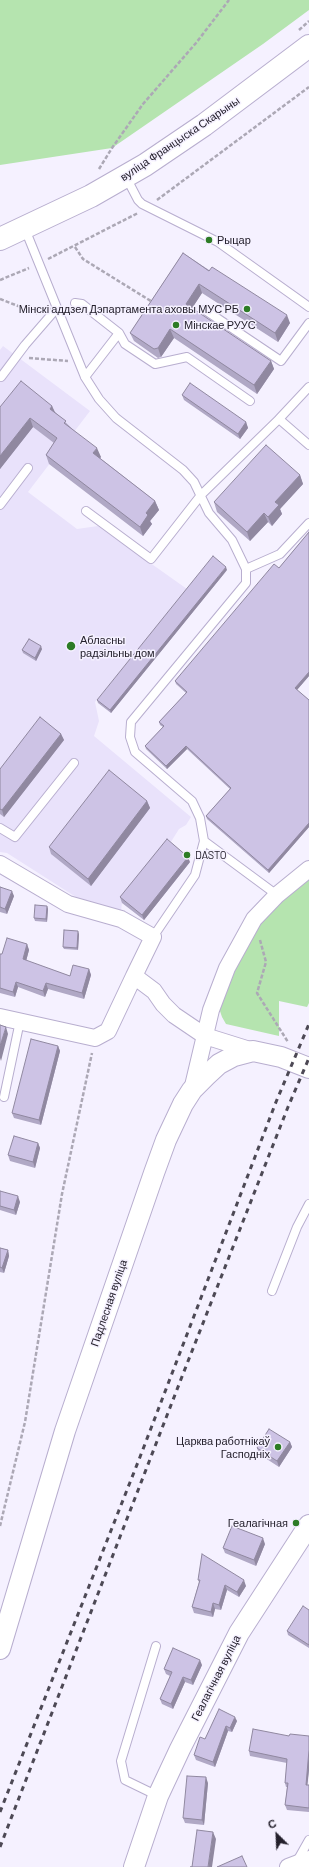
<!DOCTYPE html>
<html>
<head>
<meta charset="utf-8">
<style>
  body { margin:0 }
  #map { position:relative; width:309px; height:1867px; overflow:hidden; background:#f5f1ff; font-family:Barlow,sans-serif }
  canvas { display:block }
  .north { position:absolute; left:257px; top:1815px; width:40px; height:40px; -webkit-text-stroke:3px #f5f1ff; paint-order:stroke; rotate:336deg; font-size:11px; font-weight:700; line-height:16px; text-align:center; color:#24202c }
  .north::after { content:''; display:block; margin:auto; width:14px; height:18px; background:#24202c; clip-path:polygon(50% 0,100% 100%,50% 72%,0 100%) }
</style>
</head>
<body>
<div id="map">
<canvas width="309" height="1867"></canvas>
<div class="north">С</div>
</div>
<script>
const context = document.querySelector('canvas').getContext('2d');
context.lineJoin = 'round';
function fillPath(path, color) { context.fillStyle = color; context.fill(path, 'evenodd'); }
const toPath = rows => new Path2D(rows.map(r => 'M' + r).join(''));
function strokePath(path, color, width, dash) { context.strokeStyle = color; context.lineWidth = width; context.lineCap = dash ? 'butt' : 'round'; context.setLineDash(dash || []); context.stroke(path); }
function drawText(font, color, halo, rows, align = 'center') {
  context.font = font + ' Barlow,sans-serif'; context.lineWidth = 3; context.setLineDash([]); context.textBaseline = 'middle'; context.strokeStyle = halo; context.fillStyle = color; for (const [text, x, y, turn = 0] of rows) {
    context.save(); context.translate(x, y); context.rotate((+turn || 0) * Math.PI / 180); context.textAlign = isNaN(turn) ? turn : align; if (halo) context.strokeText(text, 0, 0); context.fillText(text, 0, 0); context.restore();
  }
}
fillPath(toPath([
  [3,346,90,411,28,492,77,529,98,526,187,589,95,702,99,721,94,736,191,817,186,825,179,829,169,845,122,903,121,911,90,906,7,853,0,852,0,350]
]), '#e9e2fb');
fillPath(toPath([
  [0,0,309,0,309,10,263,44,112,148,0,165],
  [309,875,309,1003,307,1007,279,1001,279,1036,226,1024,222,1017,219,1008,226,983,269,909]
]), '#b5e4af');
const service = toPath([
  [126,177,138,200,142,204,218,242,309,307],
  [25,229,85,377,99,399,116,418,183,470,194,482,209,513,232,540,246,569,246,583,131,722,130,737,135,752,192,801,200,818,204,841,195,875,153,937],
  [75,303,82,304,119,333,125,344,155,364,187,357,250,401],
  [205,310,281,361,309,323],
  [1,377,25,345,57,308],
  [85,377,119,333],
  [279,419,309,387],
  [0,505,28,468],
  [86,511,151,559,201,495,279,419,309,445],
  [246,569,280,554,309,523],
  [0,828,15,837,74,763],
  [204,841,277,895],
  [4,1097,20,1021],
  [272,1291,297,1227,309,1204],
  [156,1646,121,1761,125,1780,158,1796],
  [296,1863,309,1840]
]);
const minor = toPath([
  [0,864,68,904,121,919,153,937,134,976],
  [0,1017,95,1038,108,1031,134,976,154,991,163,1004,174,1015,205,1036,253,1051],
  [192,1090,211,1010,227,968,254,919,277,895,309,869],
  [288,1867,309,1859]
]);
const tertiary = toPath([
  [0,1649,65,1431,154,1173,166,1140,183,1104,192,1090,206,1076,219,1064,234,1056,253,1051,281,1057,309,1068],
  [134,1867,158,1796,180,1749,239,1633,309,1525]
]);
const secondary = toPath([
  [0,239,91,196,145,165,204,125,309,46]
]);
strokePath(service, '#b8aecf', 10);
strokePath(minor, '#b8aecf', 18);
strokePath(tertiary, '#b8aecf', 22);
strokePath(secondary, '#b8aecf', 24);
strokePath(toPath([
  [299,30,309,21],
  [99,169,112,148,143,104,196,43,229,0],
  [157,200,309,87],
  [75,247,83,259,154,303],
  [48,259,138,213],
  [0,280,29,268],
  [0,299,39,314],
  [29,358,68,361],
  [260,940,266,962,257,993,288,1042],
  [0,1526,25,1422,62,1194,92,1053]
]), '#aca8b5', 2.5, [4, 2]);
strokePath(service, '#fff', 8);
strokePath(minor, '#fff', 16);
strokePath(tertiary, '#fff', 20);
strokePath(secondary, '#fff', 22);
strokePath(toPath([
  [0,1812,140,1457,276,1102,309,1024],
  [0,1847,183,1374,288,1107,309,1058]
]), '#4d4955', 3, [5, 5]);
fillPath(toPath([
  [183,253,290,323,278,342,202,293,192,308,271,361,274,369,257,394,174,338,161,357,158,358,134,341,130,333],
  [182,395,246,422,248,428,240,439,184,400],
  [52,406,55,412,101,457,100,458,155,501,159,510,150,521,152,524,143,536,49,464,46,455,54,443,33,427,0,469,0,407],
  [300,475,303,484,280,509,282,514,272,526,268,522,250,541,217,512,214,502],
  [309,532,309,676,297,690,309,700,309,827,269,873,207,819,206,816,230,789,187,749,167,769,146,749,145,746,163,727,160,725,159,722,186,693,176,684,175,681,279,568],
  [227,570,111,713,98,703,97,700],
  [42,649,36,661,23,653,22,650],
  [61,734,64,740,4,817,0,814,0,769],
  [147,801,150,808,91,886,51,854,49,847],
  [190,862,144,920,122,903,120,897],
  [0,887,14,896,7,914,0,912],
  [47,906,48,909,47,922,35,921,34,918],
  [79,934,78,950,64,949,63,947],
  [27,944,29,950,26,961,70,976,89,969,91,975,84,999,48,989,45,997,18,987,15,997,0,993,0,954,2,954],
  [58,1046,60,1051,41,1125,14,1118,12,1113],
  [38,1143,40,1148,35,1168,10,1161,8,1155],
  [0,1191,20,1202,16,1215,0,1210],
  [0,1248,8,1250,9,1256,4,1273,0,1272],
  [290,1442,292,1447,279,1467,259,1454,257,1448],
  [265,1544,256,1566,225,1553,223,1548],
  [198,1580,246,1586,239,1597,227,1590,221,1610,215,1609,213,1617,194,1613,192,1607,199,1582],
  [309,1610,309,1648,288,1635,287,1631],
  [202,1665,193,1685,185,1682,173,1709,162,1704,160,1699,170,1676,166,1674,164,1669],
  [219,1709,237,1721,232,1732,228,1731,215,1767,196,1760,194,1755,205,1739],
  [289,1736,309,1736,309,1770,307,1785,309,1785,309,1812,287,1810,285,1805,287,1787,286,1787,285,1783,287,1763,250,1756,249,1751],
  [208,1783,204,1825,185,1823,183,1818]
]), '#b0a8c5');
fillPath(toPath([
  [199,284,202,293,189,313,186,304],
  [287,315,290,323,278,342,275,333],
  [170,329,174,338,161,357,158,348],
  [271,361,274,369,257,394,254,385],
  [52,406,56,415,50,409],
  [30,418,33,427,0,469,0,456],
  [246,422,248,428,240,439,238,434],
  [97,448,101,457,97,462,93,453],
  [300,475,303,484,280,509,282,514,272,526,268,517,275,502],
  [155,501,159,510,150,521,152,524,143,536,140,527,146,513],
  [264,513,268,522,250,541,247,532],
  [226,567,227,570,111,713,110,710],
  [41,646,42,649,36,661,35,658],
  [309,672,309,676,296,691,295,688],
  [61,734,64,740,4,817,2,810],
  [186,746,187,749,167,769,166,766],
  [147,801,150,808,91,886,88,879],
  [309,823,309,827,269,873,268,870],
  [188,857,190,862,144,920,142,915],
  [12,891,14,896,7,914,5,909],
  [47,906,48,909,47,922,46,919],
  [78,931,79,934,78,950,77,948],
  [27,944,29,950,25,965,23,959],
  [89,969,91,975,84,999,82,993],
  [16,982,18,987,15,997,13,992],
  [46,983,48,989,45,997,43,991],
  [6,1027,8,1034,1,1061,0,1058,0,1046],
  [58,1046,60,1051,41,1125,39,1120],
  [38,1143,40,1148,35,1168,33,1162],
  [18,1196,20,1202,16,1215,14,1210],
  [8,1250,9,1256,4,1273,2,1268],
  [290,1442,292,1447,279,1467,277,1461],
  [263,1538,265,1544,256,1566,254,1560],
  [244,1580,246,1586,239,1597,237,1592],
  [225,1585,227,1590,221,1610,219,1605],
  [213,1603,215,1609,213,1617,211,1612],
  [200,1660,202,1665,193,1685,191,1680],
  [183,1677,185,1682,173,1709,171,1704],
  [235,1717,237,1721,232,1732,230,1728],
  [226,1726,228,1731,215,1767,213,1762],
  [309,1750,309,1770,307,1789,306,1785],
  [206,1777,208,1783,204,1825,202,1820],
  [213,1832,216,1839,212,1867,208,1867]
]), '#9088a0');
const building = toPath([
  [183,253,209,271,212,267,287,315,275,333,199,284,186,304,271,361,254,385,170,329,158,348,154,349,130,333,183,253],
  [21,381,52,406,50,409,66,421,64,423,97,448,93,453,155,501,146,513,148,515,140,527,46,455,57,438,30,418,0,456,0,407,21,381],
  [190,383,246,422,238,434,182,395,190,383],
  [266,445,300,475,275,502,279,505,268,517,264,513,247,532,214,502,266,445],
  [309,532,309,672,295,688,309,700,309,823,268,870,206,816,231,788,186,746,166,766,145,746,164,726,159,722,187,692,175,681,274,564,279,568,309,532],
  [213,556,226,567,110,710,97,700,213,556],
  [29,639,41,646,35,658,22,650,29,639],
  [40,717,61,734,2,810,0,809,0,769,40,717],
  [109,770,147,801,88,879,49,847,109,770],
  [167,839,188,857,142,915,120,897,167,839],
  [0,887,12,891,5,909,0,907,0,887],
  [35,905,47,906,46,919,34,918,35,905],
  [64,930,78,931,77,948,63,947,64,930],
  [7,938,27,944,23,959,70,976,73,965,89,969,82,993,46,983,43,991,16,982,13,992,0,988,0,954,2,954,7,938],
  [0,1025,6,1027,0,1046,0,1025],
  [31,1039,58,1046,39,1120,12,1113,31,1039],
  [14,1136,38,1143,33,1162,8,1155,14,1136],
  [0,1191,18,1196,14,1210,0,1206,0,1191],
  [0,1248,8,1250,2,1268,0,1267,0,1248],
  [269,1429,290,1442,277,1461,257,1448,269,1429],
  [232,1526,263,1538,254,1560,223,1548,232,1526],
  [202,1554,244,1580,237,1592,225,1585,219,1605,213,1603,211,1612,192,1607,200,1580,198,1580,202,1554],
  [303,1606,309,1610,309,1645,287,1631,303,1606],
  [173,1648,200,1660,191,1680,183,1677,171,1704,160,1699,172,1672,164,1669,173,1648],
  [219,1709,235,1717,230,1728,226,1726,213,1762,194,1755,200,1737,205,1739,219,1709],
  [253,1729,289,1736,290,1734,309,1736,309,1750,306,1785,309,1785,309,1808,285,1805,288,1783,285,1783,287,1759,249,1751,253,1729],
  [187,1776,206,1777,202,1820,183,1818,187,1776],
  [197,1830,213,1832,208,1867,190,1867,192,1867,197,1830],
  [242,1856,247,1867,217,1867,242,1856]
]);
fillPath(building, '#cdc3e5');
strokePath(building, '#9088a0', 1);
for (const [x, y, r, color] of [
  [209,240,4,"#2d7c25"],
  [247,309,4,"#2d7c25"],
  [176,325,4,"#2d7c25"],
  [71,646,5,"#2d7c25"],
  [187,855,4,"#2d7c25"],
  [278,1447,4,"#2d7c25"],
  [296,1523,4,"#2d7c25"]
]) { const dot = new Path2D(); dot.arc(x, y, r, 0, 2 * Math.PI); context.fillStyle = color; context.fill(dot); strokePath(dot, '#f5f1ff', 1.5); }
drawText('11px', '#24202c', '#f5f1ff', [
  ["вуліца Францыска Скарыны",180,139,-34],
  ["Падлесная вуліца",109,1303,-71],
  ["Геалагічная вуліца",216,1678,-63]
]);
drawText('11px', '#24202c', '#f5f1ff', [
  ["Рыцар",217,240],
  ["Мінскі аддзел Дэпартамента аховы МУС РБ",239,309,"right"],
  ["Мінскае РУУС",184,325],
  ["Абласны",80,640],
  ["радзільны дом",80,653],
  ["DASTO",195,855],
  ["Царква работнікаў",270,1441,"right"],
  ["Гасподніх",270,1454,"right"],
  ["Геалагічная",288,1523,"right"]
], 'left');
</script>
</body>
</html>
